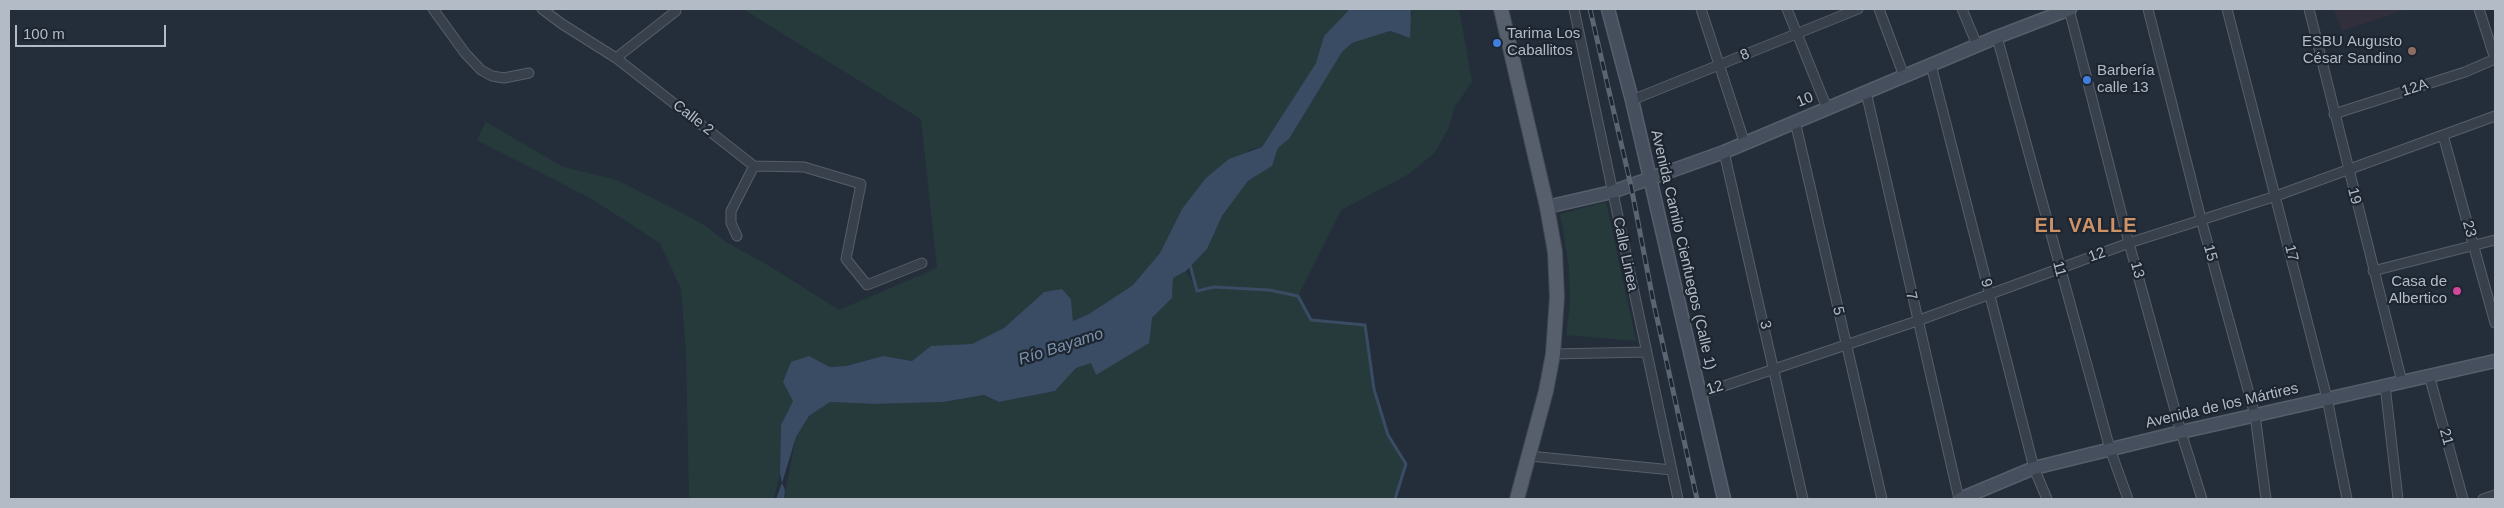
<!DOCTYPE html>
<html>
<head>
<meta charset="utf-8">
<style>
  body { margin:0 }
  #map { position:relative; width:2504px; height:508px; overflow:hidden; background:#242e3b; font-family:Helvetica,sans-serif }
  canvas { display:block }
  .frame { position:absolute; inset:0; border:10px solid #b3bbc6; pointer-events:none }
  .scale { position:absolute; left:15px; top:25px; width:151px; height:22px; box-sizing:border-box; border:2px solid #b3bbc6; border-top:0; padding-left:6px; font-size:15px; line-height:18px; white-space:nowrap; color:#b3bbc6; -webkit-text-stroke:4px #1d2530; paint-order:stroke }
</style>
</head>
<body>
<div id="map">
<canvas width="2504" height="508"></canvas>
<div class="frame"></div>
<div class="scale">100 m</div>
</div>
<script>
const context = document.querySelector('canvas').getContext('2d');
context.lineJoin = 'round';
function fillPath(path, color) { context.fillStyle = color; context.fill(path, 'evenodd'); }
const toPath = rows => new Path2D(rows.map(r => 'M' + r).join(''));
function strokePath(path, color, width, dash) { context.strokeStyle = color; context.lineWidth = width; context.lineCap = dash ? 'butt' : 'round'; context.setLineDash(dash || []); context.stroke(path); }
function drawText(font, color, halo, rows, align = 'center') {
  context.font = font + ' Helvetica,sans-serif'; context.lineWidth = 4.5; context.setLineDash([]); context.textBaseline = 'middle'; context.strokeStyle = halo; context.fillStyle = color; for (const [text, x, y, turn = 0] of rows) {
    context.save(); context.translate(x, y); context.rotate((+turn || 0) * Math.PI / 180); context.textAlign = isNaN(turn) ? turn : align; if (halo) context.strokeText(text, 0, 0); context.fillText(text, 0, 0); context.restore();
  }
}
fillPath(toPath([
  [2333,9,2407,9,2342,31]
]), '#312f3c');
fillPath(toPath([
  [743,9,1350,9,1324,36,1316,63,1262,147,1249,150,1182,209,1160,253,1133,285,1089,314,1073,321,1071,299,1062,289,1044,292,1004,328,972,344,931,347,912,361,883,356,846,366,830,367,809,356,793,401,781,425,780,473,774,499,689,499,686,352,681,289,660,243,592,199,477,140,486,122,563,167,617,180,703,224,726,242,771,267,839,310,937,268,921,119],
  [1411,9,1459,9,1472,82,1454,108,1449,127,1435,152,1409,174,1341,210,1298,296,1311,320,1365,325,1374,389,1388,435,1406,464,1395,499,784,499,796,437,809,416,830,402,874,404,943,402,984,395,999,402,1055,391,1076,368,1091,363,1096,375,1172,298,1173,278,1186,271,1196,288,1190,267,1207,249,1222,216,1248,181,1272,166,1278,148,1289,139,1342,52,1352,43,1390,31,1402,36,1412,14],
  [1606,202,1636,341,1566,335,1570,304,1569,266,1560,214]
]), '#263a3c');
fillPath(toPath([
  [1350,9,1411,9,1410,38,1390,31,1352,43,1342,52,1289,139,1278,148,1272,166,1248,181,1222,216,1207,249,1186,271,1173,278,1172,298,1152,318,1149,343,1096,375,1091,363,1076,368,1055,391,999,402,984,395,943,402,874,404,830,402,809,416,796,437,782,483,785,490,784,499,776,499,782,483,780,473,781,425,793,401,783,382,791,362,809,356,830,367,846,366,883,356,912,361,931,346,972,344,1004,328,1044,292,1062,289,1071,299,1073,321,1089,314,1133,285,1160,253,1182,209,1206,178,1229,159,1262,147,1316,63,1324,36]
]), '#3a4c63');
strokePath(toPath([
  [1190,265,1197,291,1214,287,1269,290,1298,296,1311,320,1365,325,1374,389,1388,435,1406,464,1395,499]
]), '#3a4c63', 3);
const street = toPath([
  [433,9,465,53,481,70,492,76,504,78,529,73],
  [542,9,562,24,616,58,754,166,804,167,861,184,846,259,867,285,922,263],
  [1574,9,1678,499],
  [1701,9,1745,144],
  [1787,9,1827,108],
  [1879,9,1904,76],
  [1962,9,1977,45],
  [2069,9,2129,243,2181,432,2202,499],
  [2148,9,2201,219,2255,415,2266,499],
  [2227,9,2327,398,2347,499],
  [2309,9,2402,382],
  [2479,9,2495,59],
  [1997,37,2110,449,2128,499],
  [616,58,676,11,674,9],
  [1931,65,2034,468,2047,499],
  [1866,92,1959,499],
  [1632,100,1858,9],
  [2334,114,2465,72,2495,59],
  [1795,121,1882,499],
  [2443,135,2495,323],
  [1724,152,1803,499],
  [737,236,731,223,731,211,754,166],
  [2373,271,2495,240],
  [1553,354,1646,352],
  [2429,375,2463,499],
  [2385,385,2398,499],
  [1700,394,1917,321,2129,243,2276,196,2495,116],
  [1529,456,1672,470],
  [2483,499,2495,495]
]);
const secondary = toPath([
  [1608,9,1632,100,1724,499],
  [1547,207,1612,192,1724,152,1997,37,2070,9],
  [1960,499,2034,468,2181,432,2495,361]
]);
const primary = toPath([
  [1501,9,1547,207,1555,252,1557,297,1553,354,1546,391,1517,499]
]);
strokePath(street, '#565e69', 11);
strokePath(secondary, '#565e69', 15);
strokePath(primary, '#414954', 16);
strokePath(street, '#38404b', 9);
strokePath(secondary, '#464f5e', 12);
strokePath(primary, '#565f6b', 14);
const rail = toPath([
  [1590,9,1631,186,1653,300,1697,499]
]);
strokePath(rail, '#5a6472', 5);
strokePath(rail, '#1d2530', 3, [9]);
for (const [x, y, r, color] of [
  [1497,43,5,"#3f7fe0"],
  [2412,51,5,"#8d6e63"],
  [2087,80,5,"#3f7fe0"],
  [2457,291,5,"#d1479c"]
]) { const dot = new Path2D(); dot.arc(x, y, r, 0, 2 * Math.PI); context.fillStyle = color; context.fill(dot); strokePath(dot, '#1d2530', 2); }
drawText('15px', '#b3bbc6', '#1d2530', [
  ["Tarima Los",1507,34],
  ["Caballitos",1507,51],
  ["ESBU Augusto",2402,42,"right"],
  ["César Sandino",2402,59,"right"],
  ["Barbería",2097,71],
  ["calle 13",2097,88],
  ["Casa de",2447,282,"right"],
  ["Albertico",2447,299,"right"]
], 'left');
drawText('15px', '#b3bbc6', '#1d2530', [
  ["8",1745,55,-23],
  ["12A",2415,88,-18],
  ["10",1805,100,-22],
  ["Calle 2",693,118,38],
  ["19",2354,196,76],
  ["23",2469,229,75],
  ["Avenida Camilo Cienfuegos (Calle 1)",1683,250,77],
  ["15",2210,253,75],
  ["17",2291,253,76],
  ["Calle Linea",1625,254,78],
  ["12",2097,255,-20],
  ["11",2059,269,75],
  ["13",2137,270,75],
  ["9",1986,283,76],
  ["7",1911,296,77],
  ["5",1838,311,77],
  ["3",1765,325,77],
  ["12",1715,388,-18],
  ["Avenida de los Mártires",2222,406,-13],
  ["21",2446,437,75]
]);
drawText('italic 16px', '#7c92ac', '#1d2530', [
  ["Río Bayamo",1061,347,-18]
]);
context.letterSpacing = '1px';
drawText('bold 20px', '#ce9267', '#1d2530', [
  ["EL VALLE",2086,226]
]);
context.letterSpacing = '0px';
</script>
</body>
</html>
